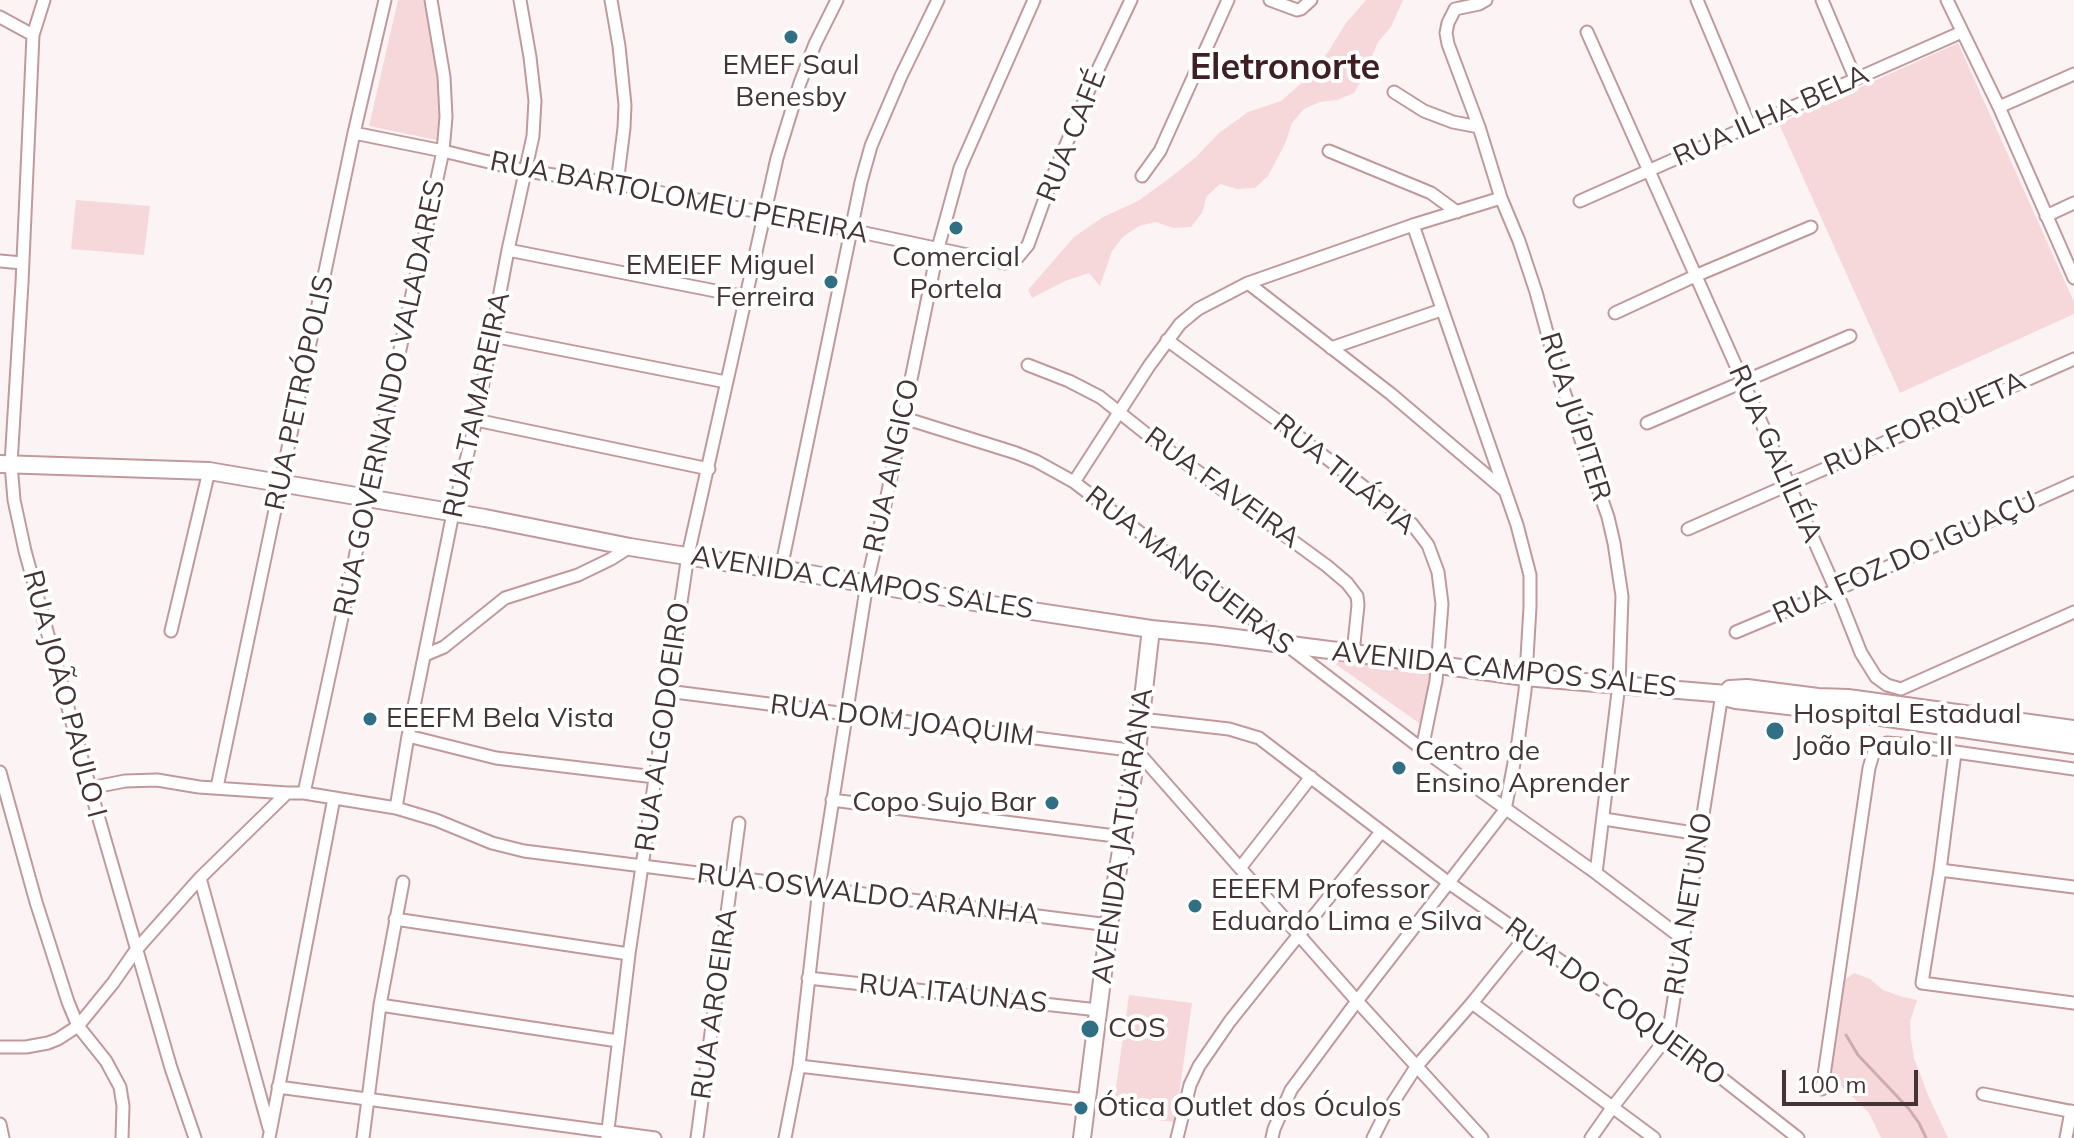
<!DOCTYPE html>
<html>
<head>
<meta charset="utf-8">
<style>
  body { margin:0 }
  #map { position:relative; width:2074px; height:1138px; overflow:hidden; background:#fcf4f4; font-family:Mulish,sans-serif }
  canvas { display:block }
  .scale { position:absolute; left:1782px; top:1070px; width:136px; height:36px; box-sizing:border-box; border:4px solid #443435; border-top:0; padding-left:10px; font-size:24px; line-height:28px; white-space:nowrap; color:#443435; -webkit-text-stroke:6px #fff; paint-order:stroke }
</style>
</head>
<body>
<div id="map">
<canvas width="2074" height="1138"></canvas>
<div class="scale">100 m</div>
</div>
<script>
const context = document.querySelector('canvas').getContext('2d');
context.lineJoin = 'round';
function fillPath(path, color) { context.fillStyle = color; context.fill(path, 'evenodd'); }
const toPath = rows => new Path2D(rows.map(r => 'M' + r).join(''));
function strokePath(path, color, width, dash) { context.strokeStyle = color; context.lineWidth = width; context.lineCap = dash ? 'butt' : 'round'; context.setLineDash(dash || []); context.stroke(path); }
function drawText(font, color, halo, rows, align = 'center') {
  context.font = font + ' Mulish,sans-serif'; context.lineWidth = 8; context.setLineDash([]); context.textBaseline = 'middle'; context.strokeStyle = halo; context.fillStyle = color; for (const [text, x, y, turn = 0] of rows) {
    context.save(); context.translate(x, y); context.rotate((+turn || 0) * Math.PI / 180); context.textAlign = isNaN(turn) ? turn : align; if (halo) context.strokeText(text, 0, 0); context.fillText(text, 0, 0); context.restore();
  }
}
fillPath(toPath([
  [398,0,432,0,446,142,369,126],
  [1366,0,1403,0,1391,27,1378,42,1363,78,1354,93,1337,100,1320,102,1304,109,1292,123,1285,144,1268,176,1255,188,1237,189,1220,184,1207,196,1202,213,1191,227,1173,228,1156,222,1139,226,1123,237,1112,251,1100,286,1089,273,1065,281,1032,298,1028,290,1074,237,1103,217,1138,201,1167,180,1196,157,1219,133,1248,112,1281,101,1306,79,1328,52,1346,23],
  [1958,43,2074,302,2074,314,1900,393,1779,124],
  [76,200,150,206,144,255,71,249],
  [1327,658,1434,669,1426,728],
  [1854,973,1870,979,1883,990,1900,996,1917,1000,1910,1022,1911,1040,1914,1058,1928,1095,1948,1138,1881,1138,1869,1113,1831,1076,1843,981],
  [1129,995,1192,1003,1175,1122,1112,1115]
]), '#f7d8da');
strokePath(toPath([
  [1846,1035,1858,1055,1909,1109,1919,1123,1926,1138]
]), '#cfabad', 3);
const street = toPath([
  [44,0,33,35,22,283,11,464,14,500,25,551,90,788,171,1068,195,1138],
  [611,0,619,46,625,105,624,128,617,184],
  [1270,0,1297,10,1301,9,1311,0],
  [1697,0,1749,124],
  [1822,0,1855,78],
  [1947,0,1999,107,2074,278],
  [1455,9,1448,23,1446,33,1448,44,1479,127,1501,198,1519,241,1536,292,1560,380,1608,517,1614,543,1622,596,1619,684,1596,873],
  [1455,9,1479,4,1486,0],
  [0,17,33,35],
  [1587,32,1836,590,1861,653,1876,677,1887,685,1901,689,2074,612],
  [1394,92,1424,111,1453,122,1479,127],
  [1999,107,2074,74],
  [354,133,443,151,526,171,617,184,851,230,1005,263,1018,257,1028,245,1053,176,1093,80,1131,0],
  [1329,151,1431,193,1457,212],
  [1142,176,1160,151,1228,0],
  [1580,201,1962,32],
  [2046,216,2074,203],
  [508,250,746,297],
  [0,261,22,263],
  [1248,283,1391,394,1504,490],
  [1615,313,1695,276,1811,227],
  [493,336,726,382],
  [1167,340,1281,423,1412,524,1428,545,1438,572,1442,604,1436,681,1422,749],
  [1331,348,1441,310],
  [1028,365,1069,381,1100,397,1149,436,1327,566,1347,583,1357,596,1358,605,1353,653],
  [904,418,1016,453,1036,461,1074,482,1422,749,1596,873,1683,939],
  [476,420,709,469],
  [1647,423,1850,336],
  [1074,482,1149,366,1180,324,1198,309,1248,283,1413,225,1501,198],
  [1688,529,2074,359],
  [781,569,861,182,871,146,901,76,938,0],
  [171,631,209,471],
  [1736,632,1836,590,2074,483],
  [425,655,444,647,505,598,578,575,611,559,630,547],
  [667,691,1137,751,1357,1001,1482,1138],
  [1141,719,1229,729,1259,738,1449,883,1668,1036,1798,1138],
  [408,736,496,758,655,777],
  [1955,753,1940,870,1922,983,2074,1003],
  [0,772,36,902,68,1002,78,1026,106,1061,120,1087,123,1106,122,1138],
  [217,787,354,133,385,0],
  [90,788,125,781,157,780,199,787,287,793],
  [304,793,443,151,446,117,444,77,431,0],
  [832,800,1123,837],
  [396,808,408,736,453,513,476,420,508,250,533,136,535,101,530,57,520,0],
  [1604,819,1700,834],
  [1240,868,1311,777],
  [1940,870,2074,887],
  [200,878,269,1128],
  [395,919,629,954],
  [808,978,1098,1010],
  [1472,1003,1654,1138],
  [380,1005,618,1041],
  [0,1047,26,1047,48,1043,58,1039,78,1026,113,983,136,950,200,878,287,793,304,793,396,808,436,820,492,843,524,851,1109,925],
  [799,1066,1086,1100],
  [278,1087,655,1138],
  [1822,1089,1869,768,1874,751,1887,743,1900,744,2074,769],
  [1983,1094,2074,1112],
  [0,1124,3,1138],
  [269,1138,334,798],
  [363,1138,380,1005,403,882],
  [607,1138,629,954,688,555,777,158,800,83,815,44,837,0],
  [697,1138,739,823],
  [785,1138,799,1066,819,888,867,583,887,496,938,248,960,168,1034,0],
  [1177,1138,1190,1085,1199,1066,1230,1021,1381,832],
  [1272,1138,1274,1129,1291,1090,1357,1001,1505,810,1518,742,1525,691,1530,607,1530,575,1517,525,1413,225],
  [1373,1138,1383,1118,1416,1067,1472,1003,1526,936],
  [1591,1138,1612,1108,1668,1036,1722,694],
  [2066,1138,2071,1111]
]);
const secondary = toPath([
  [0,464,209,471,485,518,630,547,736,564,781,569,986,604,1151,629,1212,635,1353,653,1525,677,1726,694,1728,698,1736,700,1867,715,2074,745],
  [1726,694,1730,689,1747,688,1818,697,1848,698,2074,729],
  [1082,1138,1109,925,1137,751,1151,629]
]);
strokePath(street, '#c0999c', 15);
strokePath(secondary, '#c0999c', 20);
strokePath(street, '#fff', 11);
strokePath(secondary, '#fff', 16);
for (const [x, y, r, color] of [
  [791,37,8,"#306f84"],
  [956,228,8,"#306f84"],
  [831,282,8,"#306f84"],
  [370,719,8,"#306f84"],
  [1775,731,10,"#306f84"],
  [1399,768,8,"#306f84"],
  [1052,803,8,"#306f84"],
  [1195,906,8,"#306f84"],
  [1090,1029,10,"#306f84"],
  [1081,1108,8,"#306f84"]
]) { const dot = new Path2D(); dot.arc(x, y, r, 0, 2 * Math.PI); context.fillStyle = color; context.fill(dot); strokePath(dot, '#fff', 3); }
drawText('28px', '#443435', '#fff', [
  ["EMEF Saul",791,66,"center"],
  ["Benesby",791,98,"center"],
  ["Comercial",956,258,"center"],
  ["Portela",956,290,"center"],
  ["EMEIEF Miguel",815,266,"right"],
  ["Ferreira",815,298,"right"],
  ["Hospital Estadual",1793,715],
  ["João Paulo II",1793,747],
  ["EEEFM Bela Vista",386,719],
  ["Centro de",1415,752],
  ["Ensino Aprender",1415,784],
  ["Copo Sujo Bar",1036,803,"right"],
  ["EEEFM Professor",1211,890],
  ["Eduardo Lima e Silva",1211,922],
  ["COS",1108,1029],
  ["Ótica Outlet dos Óculos",1097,1108]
], 'left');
drawText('28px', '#443435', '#fff', [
  ["RUA ILHA BELA",1771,116,-24],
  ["RUA CAFÉ",1072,136,-68],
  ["RUA BARTOLOMEU PEREIRA",679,198,11],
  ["RUA PETRÓPOLIS",300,393,-78],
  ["RUA GOVERNANDO VALADARES",390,398,-78],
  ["RUA TAMAREIRA",477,405,-78],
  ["RUA JÚPITER",1575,417,72],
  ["RUA FORQUETA",1925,424,-24],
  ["RUA GALILÉIA",1775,454,66],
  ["RUA ANGICO",892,466,-78],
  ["RUA TILÁPIA",1344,475,39],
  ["RUA FAVEIRA",1222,488,36],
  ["RUA FOZ DO IGUAÇU",1905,558,-24],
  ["RUA MANGUEIRAS",1189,571,38],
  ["AVENIDA CAMPOS SALES",862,583,9],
  ["AVENIDA CAMPOS SALES",1504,670,6],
  ["RUA JOÃO PAULO I",64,694,75],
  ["RUA DOM JOAQUIM",902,721,7],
  ["RUA ALGODOEIRO",663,727,-82],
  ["AVENIDA JATUARANA",1123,836,-82],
  ["RUA OSWALDO ARANHA",868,895,7],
  ["RUA NETUNO",1689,904,-81],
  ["RUA ITAUNAS",953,994,6],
  ["RUA DO COQUEIRO",1615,1002,36],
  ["RUA AROEIRA",715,1004,-82]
]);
drawText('bold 36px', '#3e1f23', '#fff', [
  ["Eletronorte",1285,68]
]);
</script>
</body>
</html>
